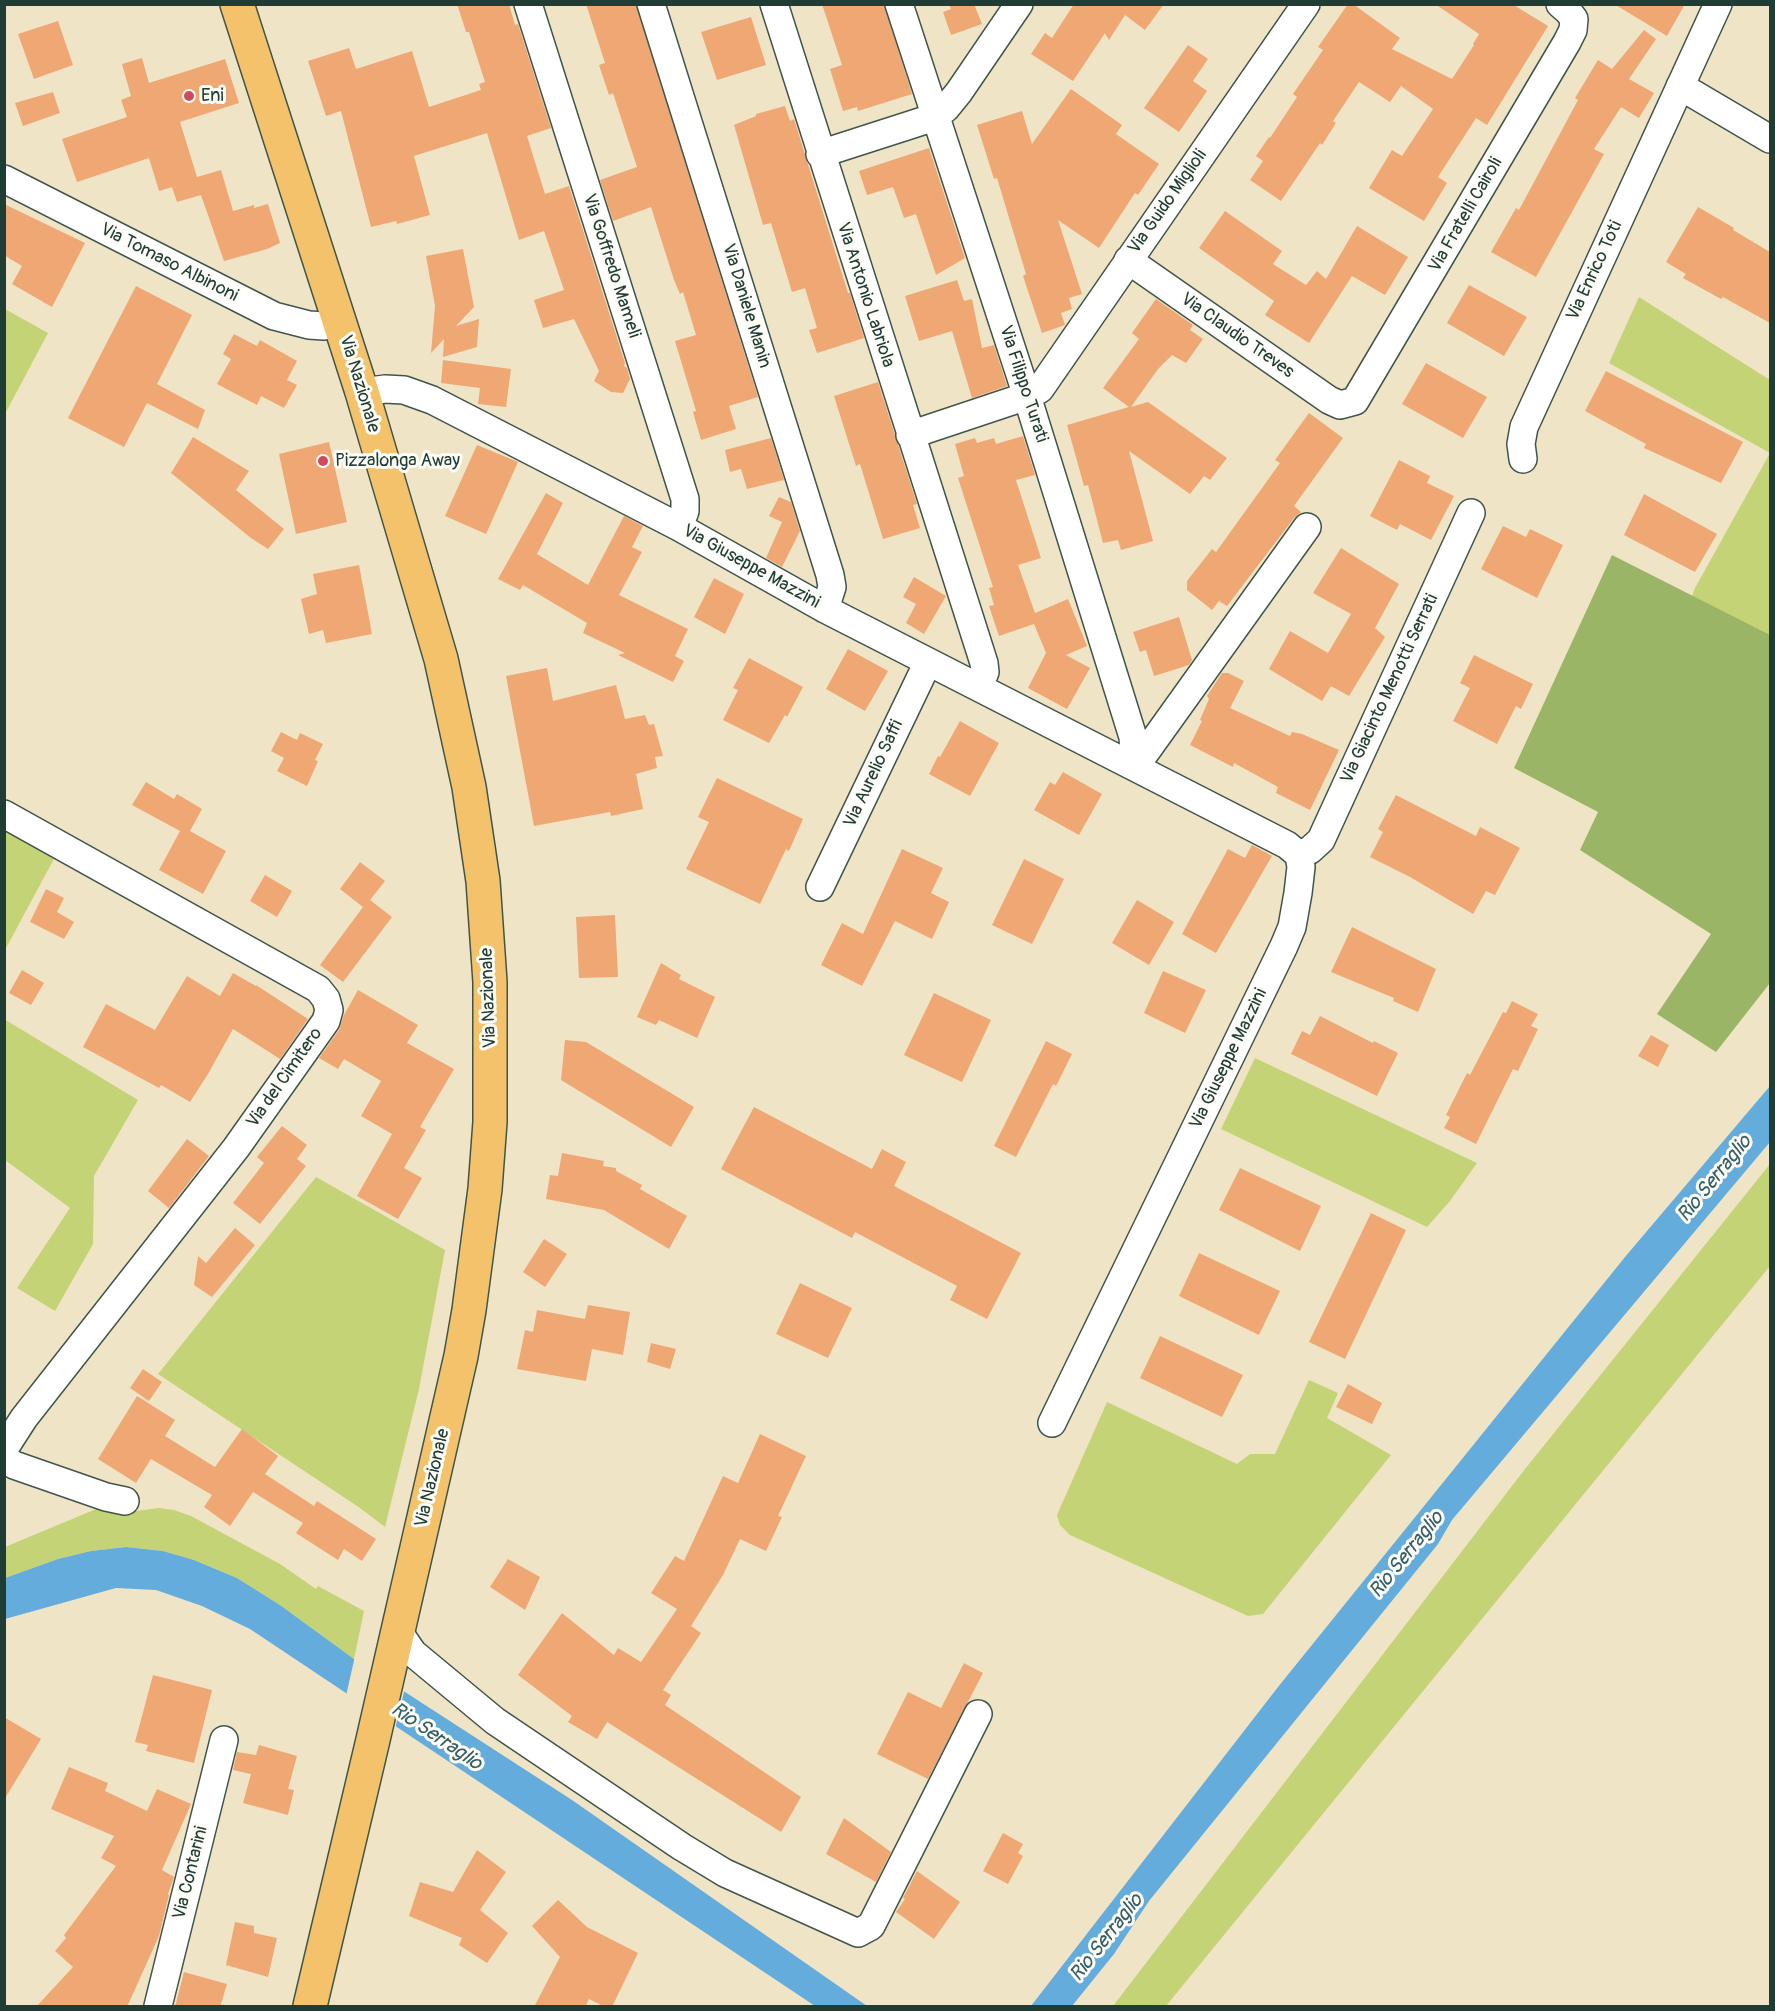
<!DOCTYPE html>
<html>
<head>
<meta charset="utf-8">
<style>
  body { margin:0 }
  #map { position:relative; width:1775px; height:2011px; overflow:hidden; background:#f0e4c7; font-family:Pangolin,sans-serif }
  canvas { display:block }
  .frame { position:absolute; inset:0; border:6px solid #1f3d34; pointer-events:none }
</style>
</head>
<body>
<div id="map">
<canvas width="1775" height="2011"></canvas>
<div class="frame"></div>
</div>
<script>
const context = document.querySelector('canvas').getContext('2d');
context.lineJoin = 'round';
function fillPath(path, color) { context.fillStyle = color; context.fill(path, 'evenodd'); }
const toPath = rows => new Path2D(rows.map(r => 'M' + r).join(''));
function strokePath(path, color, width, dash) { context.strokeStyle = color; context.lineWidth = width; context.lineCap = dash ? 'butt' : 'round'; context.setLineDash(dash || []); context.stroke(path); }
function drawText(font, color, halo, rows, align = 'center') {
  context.font = font + ' Pangolin,sans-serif'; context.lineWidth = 6; context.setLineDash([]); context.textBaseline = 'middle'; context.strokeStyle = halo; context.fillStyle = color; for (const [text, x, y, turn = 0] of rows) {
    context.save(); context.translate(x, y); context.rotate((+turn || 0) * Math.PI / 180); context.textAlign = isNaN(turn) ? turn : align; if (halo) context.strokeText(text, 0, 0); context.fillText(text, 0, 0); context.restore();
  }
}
fillPath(toPath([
  [1639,297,1770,380,1770,637,1692,596,1695,588,1770,453,1609,363],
  [5,309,48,333,5,414],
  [5,826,56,855,5,950],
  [4,1019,138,1100,94,1176,93,1244,55,1311,17,1288,70,1208,5,1160],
  [1255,1058,1477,1163,1450,1201,1427,1227,1221,1129],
  [1770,1164,1770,1266,1166,2006,1113,2006,1525,1469],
  [316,1177,445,1250,419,1389,385,1527,360,1508,158,1374],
  [1309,1380,1338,1393,1327,1418,1391,1455,1263,1614,1248,1616,1070,1535,1060,1525,1057,1515,1107,1402,1237,1464,1250,1454,1275,1454],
  [101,1507,129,1512,159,1508,174,1510,191,1516,280,1564,316,1589,318,1586,364,1611,354,1659,280,1605,237,1578,194,1560,163,1551,126,1547,91,1551,58,1559,5,1578,5,1547]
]), '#c4d375');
fillPath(toPath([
  [1612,555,1770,635,1770,983,1716,1052,1657,1014,1711,934,1580,850,1598,812,1514,768]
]), '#9bb566');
fillPath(toPath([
  [1770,1086,1770,1142,1452,1520,1438,1544,1149,1901,1114,1954,1072,2006,1031,2006,1278,1687,1625,1257],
  [126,1547,163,1551,194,1560,237,1578,280,1605,354,1659,572,1800,867,2006,815,2006,250,1629,202,1606,156,1590,116,1588,5,1619,5,1578,58,1559,91,1551]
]), '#64acdb');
fillPath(toPath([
  [355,1656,405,1688,395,1729,346,1696]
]), '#f0e4c7');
fillPath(toPath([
  [457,4,509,4,515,25,518,24,551,128,527,136,545,194,569,186,625,363,624,366,627,368,630,379,623,393,611,392,594,381,599,371,574,319,543,328,534,300,564,290,544,231,519,240,487,133,414,156,430,215,397,224,396,221,371,227,341,111,326,116,308,61,349,48,356,69,412,51,429,107,481,90,479,84,485,82,469,32,466,32],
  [586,4,636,4,758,397,729,406,736,429,701,440,693,412,696,411,675,341,696,335,683,292,680,294,674,280,651,207,613,221,600,180,637,167,613,93,609,95,599,65,605,63],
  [822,4,884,4,912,94,858,111,857,107,843,111,830,69,842,65],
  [949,4,974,4,982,24,951,35,943,12,951,9],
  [1074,4,1164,4,1145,30,1125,15,1109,40,1105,33,1073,81,1031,54,1045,33,1052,38],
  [1348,4,1353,4,1400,38,1392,49,1452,79,1474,45,1473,44,1479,34,1435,4,1512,4,1548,26,1487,125,1476,118,1438,177,1447,183,1424,221,1369,188,1392,150,1402,156,1433,109,1401,86,1390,102,1359,82,1333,121,1336,123,1322,145,1320,143,1281,201,1250,180,1263,161,1256,156,1269,137,1270,138,1297,97,1293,94,1323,50,1318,47],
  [1614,4,1685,4,1667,36],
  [751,17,766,65,717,80,701,32],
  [58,21,73,65,34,79,18,34],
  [1644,30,1656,39,1629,79,1654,93,1639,118,1621,107,1594,149,1604,154,1536,277,1491,252,1516,208,1519,210,1578,100,1575,98,1598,60,1612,69],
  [1188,45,1208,59,1193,81,1207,91,1179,132,1144,108],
  [142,58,149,83,225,59,239,103,180,122,197,177,221,170,233,211,254,205,254,208,268,204,280,243,267,249,224,261,201,195,177,202,172,187,159,191,149,158,77,182,62,139,127,117,121,100,131,96,122,64],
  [1071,89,1122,125,1116,134,1159,164,1138,195,1135,193,1099,248,1058,220,1082,294,1069,298,1072,309,1061,313,1065,325,1042,333,1023,276,1026,274,997,178,994,179,977,125,1022,111,1032,144],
  [53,92,60,113,23,126,15,103],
  [785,106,790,121,794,119,848,293,850,293,864,338,817,353,809,330,817,328,805,288,792,292,771,223,763,225,734,125,756,116,756,114],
  [929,148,965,258,936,275,916,214,904,218,893,187,867,195,859,171],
  [4,204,85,243,52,307,12,284,22,266,4,255],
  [1698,207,1734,228,1733,230,1770,252,1770,323,1723,297,1721,299,1683,278,1686,274,1666,262],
  [1225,211,1282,251,1273,264,1306,285,1317,271,1326,279,1357,226,1408,257,1385,295,1352,276,1309,343,1265,315,1274,301,1199,248],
  [463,249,474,307,456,326,479,319,477,347,443,357,444,339,431,353,435,306,426,256],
  [957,280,964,301,972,299,982,348,994,345,1007,386,972,398,952,331,919,341,905,296],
  [1469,285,1527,317,1504,356,1447,323],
  [136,286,192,315,157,384,205,410,198,429,147,403,124,447,68,418],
  [1156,299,1193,325,1190,330,1203,339,1186,363,1172,355,1158,369,1131,407,1148,402,1227,458,1210,480,1204,476,1190,494,1129,451,1153,541,1121,550,1118,540,1103,543,1088,485,1084,486,1067,425,1129,407,1103,388,1139,339,1132,333],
  [234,334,257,346,260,340,297,361,287,380,297,385,284,408,261,396,257,405,217,384,231,359,223,354],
  [443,360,511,369,506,407,478,404,480,388,441,383],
  [1426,363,1487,397,1463,438,1402,404],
  [1606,371,1743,442,1721,483,1644,448,1646,444,1585,411],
  [878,382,917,504,913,505,920,528,883,539,860,464,856,466,834,396],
  [1309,413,1343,438,1294,506,1301,512,1294,518,1227,606,1219,601,1212,610,1187,590,1187,581,1212,549,1216,552,1280,463,1275,460],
  [1023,436,1035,475,1016,480,1041,558,1018,565,1035,613,1068,599,1087,646,1066,655,1090,668,1067,709,1028,688,1046,653,1034,624,999,636,989,606,994,605,989,588,993,587,958,478,964,476,955,444,975,438,977,443,994,438,996,444],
  [193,437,249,471,236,490,284,529,268,549,251,538,171,473],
  [771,438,784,480,747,489,741,469,730,472,725,450],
  [329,442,347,522,296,534,279,454],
  [477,445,518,462,486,534,445,516],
  [1399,460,1430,476,1427,483,1454,496,1431,540,1400,524,1397,530,1370,516],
  [546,493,563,503,537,554,588,585,624,516,643,526,632,547,642,552,619,595,688,629,675,656,684,661,673,682,618,655,625,653,583,633,587,623,523,585,520,590,498,579],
  [1644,494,1717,534,1695,572,1624,535],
  [779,497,791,502,800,531,782,567,766,558,782,522,769,516],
  [1503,526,1526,537,1530,529,1563,545,1537,598,1481,569],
  [1341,548,1399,584,1375,628,1385,637,1349,696,1331,686,1322,701,1269,669,1290,631,1328,653,1351,614,1313,593],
  [359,565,372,634,326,643,323,630,309,634,301,599,317,594,313,574],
  [914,577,946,596,924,634,906,623,916,604,903,597],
  [714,578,744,594,725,634,694,617],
  [1179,617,1192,660,1189,665,1154,676,1146,650,1140,652,1133,632],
  [848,649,888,671,865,711,826,689],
  [1474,655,1533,684,1521,709,1516,706,1497,744,1453,721,1470,688,1460,683],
  [749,658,803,687,787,717,785,715,769,743,723,720,738,690,733,688],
  [547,668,553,701,616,685,625,719,645,715,649,725,654,724,663,756,655,757,657,768,636,774,643,809,611,816,610,812,534,826,506,676],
  [1222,673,1228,673,1244,681,1230,708,1290,736,1292,732,1302,734,1339,750,1310,810,1276,793,1278,787,1234,763,1233,767,1190,745,1202,721,1200,720,1209,699,1207,696],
  [960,721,999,743,970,796,929,774,938,756,940,757],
  [281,732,297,740,300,733,323,744,315,760,318,761,307,786,277,771,284,758,271,751],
  [1063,772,1102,794,1079,835,1034,810,1050,782,1055,785],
  [717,778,803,819,789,851,786,849,760,904,686,869,709,822,698,817],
  [146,782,174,799,177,794,202,809,190,831,226,851,203,894,159,870,180,831,132,805],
  [1396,795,1476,836,1480,827,1520,848,1495,895,1486,891,1473,914,1410,877,1370,857,1383,832,1378,829],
  [1252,845,1272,856,1216,953,1182,934,1228,849,1245,858],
  [902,849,943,868,931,893,949,902,932,939,895,921,862,986,821,965,842,923,863,934],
  [1024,859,1064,879,1032,944,992,925],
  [360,862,385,881,370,900,392,917,343,982,320,965,363,907,340,889],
  [265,875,292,891,277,917,250,901],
  [46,889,64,898,57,912,74,922,64,939,30,922],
  [1137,900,1174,922,1149,965,1112,943],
  [615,915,618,977,579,978,576,917],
  [1352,927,1436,969,1418,1012,1393,1001,1394,998,1331,972],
  [661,963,681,975,679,979,715,997,697,1038,659,1020,656,1025,637,1017],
  [22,970,44,983,31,1005,9,993],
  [1163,971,1206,990,1185,1033,1144,1013],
  [233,973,256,986,256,985,308,1019,280,1059,233,1029,208,1074,190,1102,161,1085,159,1088,83,1047,106,1004,155,1030,187,976,220,996],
  [358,990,418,1025,407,1043,454,1069,420,1127,426,1130,404,1168,422,1178,398,1219,357,1196,392,1134,361,1116,381,1081,344,1059,338,1069,319,1058,339,1030,344,1015],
  [934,993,991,1020,962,1082,904,1055],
  [1512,1001,1538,1014,1531,1026,1538,1029,1518,1071,1513,1069,1476,1144,1444,1128,1450,1117,1446,1115,1467,1073,1470,1075,1503,1012,1506,1013],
  [1320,1016,1373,1043,1374,1041,1398,1053,1377,1096,1291,1054,1302,1031,1310,1035],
  [1651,1035,1669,1045,1658,1067,1638,1056],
  [565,1040,586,1042,694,1107,671,1147,561,1080],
  [1046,1041,1072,1054,1056,1086,1053,1084,1016,1157,994,1146],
  [754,1107,872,1169,882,1149,906,1162,894,1186,1021,1253,987,1319,950,1300,957,1286,855,1232,852,1238,721,1169],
  [282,1126,307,1145,297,1159,306,1166,260,1224,233,1203,264,1163,257,1157],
  [187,1139,209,1156,169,1208,148,1191],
  [562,1153,604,1161,603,1166,616,1168,616,1171,642,1185,640,1189,687,1216,669,1249,604,1210,546,1199,550,1175,558,1176],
  [1240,1168,1321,1206,1300,1251,1219,1210],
  [1371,1213,1406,1230,1345,1359,1309,1342],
  [235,1228,255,1245,212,1297,194,1285,198,1256,206,1263],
  [544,1239,567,1254,545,1287,523,1272],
  [1199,1253,1280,1291,1259,1335,1179,1296],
  [800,1283,852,1308,828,1358,776,1334],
  [588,1305,630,1312,623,1355,592,1349,586,1381,517,1369,525,1330,533,1332,537,1310,585,1319],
  [1160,1336,1243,1375,1222,1417,1140,1378],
  [651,1343,676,1349,670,1369,647,1362],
  [143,1369,162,1382,149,1401,130,1388],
  [1348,1384,1382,1403,1372,1424,1336,1407],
  [137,1396,175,1420,165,1436,215,1467,242,1429,278,1456,265,1474,314,1506,317,1501,376,1539,362,1561,344,1549,338,1560,296,1533,303,1523,253,1492,230,1526,204,1507,212,1495,151,1459,136,1483,98,1459],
  [760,1434,806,1456,778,1516,782,1517,766,1551,740,1539,723,1575,691,1626,701,1633,663,1690,671,1695,665,1705,801,1797,781,1832,607,1722,597,1739,568,1722,572,1716,518,1675,562,1613,614,1655,618,1648,641,1662,677,1609,651,1593,675,1556,684,1561,723,1476,738,1483],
  [508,1559,540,1577,525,1610,490,1587],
  [964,1663,983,1673,928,1779,877,1754,908,1692,941,1708],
  [153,1675,212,1690,194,1763,146,1751,148,1745,135,1742],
  [4,1717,41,1739,4,1800],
  [259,1745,297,1756,288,1789,294,1790,288,1815,243,1803,251,1774,233,1770,237,1752,256,1755],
  [69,1767,108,1783,105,1791,147,1811,157,1789,191,1804,162,1870,174,1877,168,1894,169,1895,159,1936,127,2007,36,2007,73,1967,55,1951,66,1938,64,1935,116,1866,101,1858,114,1836,51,1809],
  [844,1818,891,1852,876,1882,826,1854],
  [1003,1833,1023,1844,1018,1853,1023,1856,1008,1884,983,1871],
  [477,1850,506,1872,480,1910,508,1933,487,1963,459,1945,462,1938,409,1916,420,1882,453,1892],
  [917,1871,960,1902,934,1939,896,1912,905,1899,903,1898],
  [558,1900,587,1927,638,1953,612,2007,605,2007,589,1999,585,2007,534,2007,560,1957,532,1926],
  [235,1922,254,1926,254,1933,277,1938,268,1977,226,1965],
  [184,1972,227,1984,220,2007,175,2007]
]), '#efa774');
const minor = toPath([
  [528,4,685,499,685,511,679,527],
  [651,4,830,575,832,587,825,609],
  [774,4,984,663,985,672,979,687],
  [899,4,1027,396,1133,737,1135,767],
  [1680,86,1770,139],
  [820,154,935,117,946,108,959,92,1019,4],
  [4,179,274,316,309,325,324,326,339,321],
  [1128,260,1329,400,1340,405,1355,401,1567,42,1573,30,1574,19,1568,11,1560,4],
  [362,392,385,389,404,390,432,400,679,527,825,609,1287,845,1299,855,1301,867,1298,893,1292,927,1284,946,1052,1423],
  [910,435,1027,396,1040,389,1306,4],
  [1523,459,1521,444,1524,427,1718,4],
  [1135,767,1307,527],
  [4,814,318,989,326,999,329,1010,326,1021,236,1148,24,1418,4,1449],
  [1299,855,1310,850,1321,840,1471,513],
  [820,887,928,662],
  [4,1458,14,1465,106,1497,125,1501],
  [398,1631,413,1653,495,1721,682,1847,725,1873,858,1933,871,1926,978,1714],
  [158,2006,224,1740]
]);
const primary = toPath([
  [237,4,362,392,441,659,469,787,483,881,490,982,490,1122,485,1189,469,1310,461,1356,372,1744,310,2006]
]);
strokePath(minor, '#3e564a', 30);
strokePath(primary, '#3e564a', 36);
strokePath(minor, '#fff', 27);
strokePath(primary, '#f3c26a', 33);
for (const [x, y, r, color] of [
  [189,96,6,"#d1495b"],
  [323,461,6,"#d1495b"]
]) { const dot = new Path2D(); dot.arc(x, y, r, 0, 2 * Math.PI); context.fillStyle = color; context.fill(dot); strokePath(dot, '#fdfcf7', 2); }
drawText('18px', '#1f3d34', '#fdfcf7', [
  ["Eni",201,96],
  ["Pizzalonga Away",335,461]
], 'left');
drawText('18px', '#1f3d34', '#fdfcf7', [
  ["Via Guido Miglioli",1168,202,-55],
  ["Via Fratelli Cairoli",1466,215,-60],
  ["Via Tomaso Albinoni",169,263,27],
  ["Via Goffredo Mameli",611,266,72],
  ["Via Enrico Toti",1595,271,-65],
  ["Via Antonio Labriola",865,295,72],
  ["Via Daniele Manin",746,306,73],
  ["Via Claudio Treves",1237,336,35],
  ["Via Nazionale",359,384,73],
  ["Via Filippo Turati",1023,384,72],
  ["Via Giuseppe Mazzini",751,567,29],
  ["Via Giacinto Menotti Serrati",1390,689,-65],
  ["Via Aurelio Saffi",874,774,-65],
  ["Via Nazionale",489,998,-92],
  ["Via Giuseppe Mazzini",1229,1059,-64],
  ["Via del Cimitero",285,1078,-55],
  ["Via Nazionale",433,1478,-77],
  ["Via Contarini",191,1873,-76]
]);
drawText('italic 20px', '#345e66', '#fdfcf7', [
  ["Rio Serraglio",1715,1179,-51],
  ["Rio Serraglio",1407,1555,-51],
  ["Rio Serraglio",436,1737,34],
  ["Rio Serraglio",1107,1938,-52]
]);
</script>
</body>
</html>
